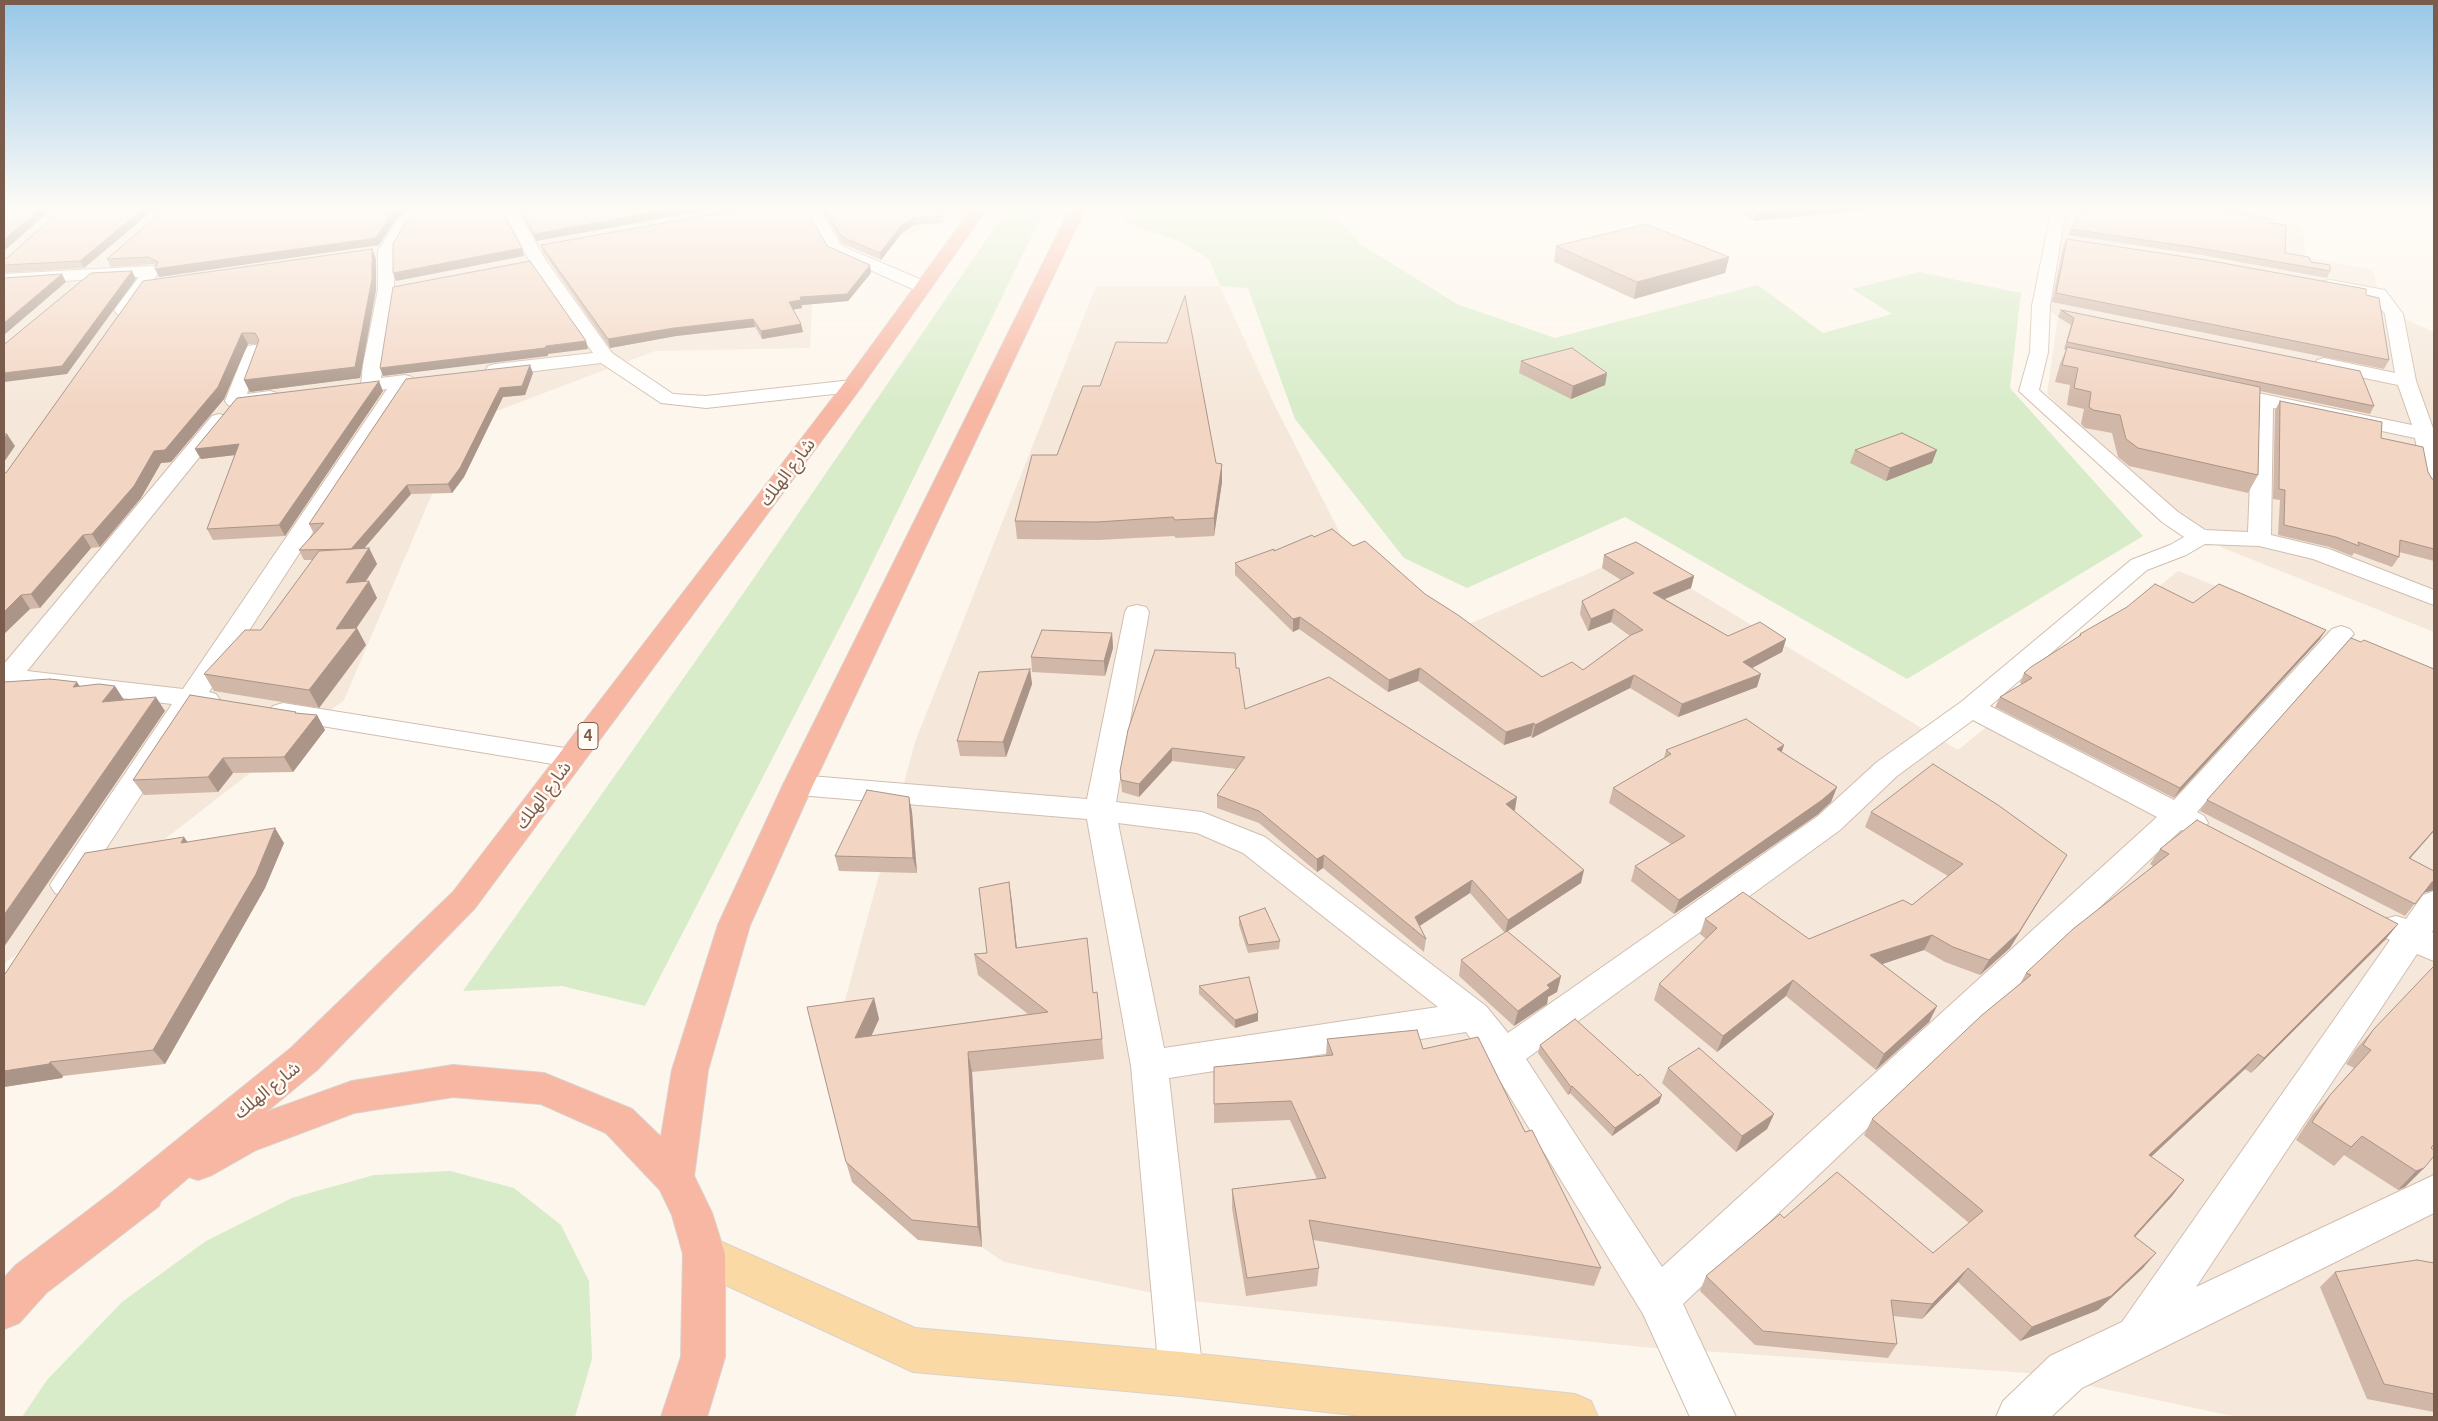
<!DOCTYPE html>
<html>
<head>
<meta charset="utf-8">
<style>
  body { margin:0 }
  #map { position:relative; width:2438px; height:1421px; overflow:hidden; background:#fdf6ec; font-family:Ubuntu,sans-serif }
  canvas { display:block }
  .frame { position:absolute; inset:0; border:5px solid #7a5c4d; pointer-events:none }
</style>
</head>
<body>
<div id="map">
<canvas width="2438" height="1421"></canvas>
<div class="frame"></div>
</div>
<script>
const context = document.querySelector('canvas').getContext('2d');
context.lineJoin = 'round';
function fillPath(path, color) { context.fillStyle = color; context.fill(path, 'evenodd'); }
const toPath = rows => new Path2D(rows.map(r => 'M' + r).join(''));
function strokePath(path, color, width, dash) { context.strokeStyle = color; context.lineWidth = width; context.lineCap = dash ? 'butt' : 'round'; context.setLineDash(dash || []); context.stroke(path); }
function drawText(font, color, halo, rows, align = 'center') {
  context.font = font + ' Ubuntu,"Noto Sans Arabic",sans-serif'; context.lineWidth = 5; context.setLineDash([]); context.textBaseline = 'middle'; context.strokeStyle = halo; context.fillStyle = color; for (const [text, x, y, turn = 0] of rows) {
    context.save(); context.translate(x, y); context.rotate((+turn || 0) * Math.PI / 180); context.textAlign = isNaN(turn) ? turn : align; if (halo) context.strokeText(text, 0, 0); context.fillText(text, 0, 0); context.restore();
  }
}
fillPath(toPath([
  [4,207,940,207,914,233,812,251,814,269,810,348,655,351,462,424,344,700,4,964],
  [2059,207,2240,207,2303,228,2305,257,2373,270,2379,294,2394,314,2434,332,2434,632,2223,548,2169,512,2047,394,2058,317,2041,306],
  [1096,286,1220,286,1273,402,1343,539,1469,624,1634,554,1958,750,2178,571,2434,672,2434,1417,2237,1417,2029,1373,1642,1347,1191,1301,1004,1262,881,1180,843,1008,915,742]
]), '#f5e8da');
fillPath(toPath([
  [1009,207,1046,207,856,596,645,1006,562,986,463,991,747,588],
  [1127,207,1319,207,1338,218,1360,244,1457,304,1555,338,1758,285,1823,333,1892,314,1852,289,1919,272,2021,293,2010,388,2143,536,1907,679,1625,517,1467,588,1404,558,1295,419,1248,288,1220,286,1209,259,1181,242,1122,222],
  [450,1171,514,1188,561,1225,589,1281,592,1359,575,1417,22,1417,47,1380,122,1302,206,1241,292,1198,374,1175]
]), '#d8ecc9');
const street = toPath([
  [414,207,431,207,406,229,394,251,394,290,381,378,405,375,412,377,415,381,408,386,209,692,216,694,220,700,216,706,198,708,77,893,66,897,55,893,50,885,55,877,172,704,15,685,4,689,4,664,212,416,219,414,226,416,229,420,226,424,27,671,183,689,387,389,371,391,364,389,361,385,363,365,378,290,378,251,395,223,414,207],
  [501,207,516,207,545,259,612,353,673,394,706,396,852,380,859,382,862,386,859,390,852,392,706,408,661,403,601,363,495,376,488,374,486,370,488,366,495,364,593,353,529,260,501,207],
  [802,207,817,207,842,246,929,283,931,287,929,291,923,292,917,291,830,252,802,207],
  [2052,207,2066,207,2050,306,2048,352,2039,390,2178,512,2205,530,2248,532,2253,404,2217,396,2214,392,2217,388,2224,386,2412,425,2398,385,2317,368,2315,364,2317,360,2324,358,2395,373,2385,314,2373,298,2324,289,2322,285,2324,281,2330,280,2385,290,2403,314,2416,381,2434,431,2434,488,2426,487,2423,482,2415,438,2273,408,2271,535,2329,549,2434,590,2434,605,2313,559,2259,546,2205,544,2186,555,2147,570,1990,706,2174,800,2332,629,2341,626,2350,629,2354,634,2197,812,2204,816,2208,823,2204,830,2193,834,2181,830,1683,1304,1736,1417,1690,1417,1643,1314,1491,1066,1466,1032,1169,1078,1203,1374,1197,1390,1181,1396,1165,1390,1159,1374,1131,1066,1087,819,798,795,788,792,783,785,788,778,798,775,1087,799,1125,612,1128,607,1137,605,1146,607,1149,612,1116,802,1202,812,1265,837,1486,1006,1508,1033,1818,816,1877,762,1961,702,2131,560,2170,545,2184,537,2162,522,2019,391,2030,352,2032,306,2052,207],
  [1973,720,2157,817,1662,1267,1526,1059,1840,830,1897,776,1973,720],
  [1118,823,1197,833,1243,853,1438,1007,1164,1048,1118,823],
  [152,266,158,268,160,271,129,314,123,315,117,314,114,310,139,277,4,284,4,274,152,266],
  [254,345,260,346,263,350,247,394,270,391,277,393,280,397,277,401,270,403,235,407,228,405,225,401,245,350,248,346,254,345],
  [283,703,571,749,581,751,585,758,581,765,571,767,273,718,269,712,273,706,283,703],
  [2434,891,2434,928,2432,932,2434,933,2434,961,2417,954,2196,1287,2434,1175,2434,1213,2082,1388,2051,1417,1996,1417,2003,1401,2050,1356,2122,1322,2390,940,2384,937,2379,928,2384,919,2396,916,2406,919,2423,895,2434,891]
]);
const primary = toPath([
  [704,1234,915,1328,1181,1352,1575,1394,1591,1401,1598,1417,1371,1417,1181,1396,913,1372,689,1268,683,1254,689,1240,704,1234]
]);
const highway = toPath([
  [973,207,988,207,859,390,475,908,317,1070,266,1112,352,1081,453,1065,544,1073,632,1109,661,1137,672,1070,718,925,783,785,1071,207,1086,207,813,785,750,925,708,1070,694,1176,712,1213,725,1254,725,1357,707,1417,661,1417,681,1357,683,1254,672,1215,660,1190,606,1133,541,1104,453,1097,354,1113,256,1150,212,1175,198,1180,189,1177,161,1201,159,1206,46,1293,19,1323,4,1329,4,1278,16,1265,115,1190,291,1048,453,892,845,382,973,207]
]);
strokePath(street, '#d1beb0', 2);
strokePath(primary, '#dad1cd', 2);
strokePath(highway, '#dad1cd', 2);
fillPath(street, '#fff');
fillPath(primary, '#fbd9a5');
fillPath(highway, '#f7b7a3');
fillPath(toPath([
  [64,207,84,268,4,273,4,259,7,258],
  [518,207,724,207,536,241],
  [820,207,942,207,944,223,914,225,902,233,881,260,843,244],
  [1731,207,1864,207,1863,210,1754,221],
  [394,222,379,245,159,277,156,266,153,264,111,267,107,259],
  [2271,223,2285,253,2311,262,2330,271,2327,278,2202,255,2068,235,2071,229],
  [2067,239,2366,295,2389,360,2384,369,2052,302,2063,247],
  [541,245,827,246,871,273,848,301,802,305,802,308,793,309,801,324,803,332,762,339,755,327,676,336,610,348,543,252],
  [1556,246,1729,257,1725,273,1634,299,1554,262],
  [372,249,376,259,376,290,360,378,250,392,244,380,258,344,248,344,224,399,171,462,161,463,141,498,100,547,91,548,40,608,30,609,4,634,6,473],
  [2061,310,2374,406,2370,414,2260,391,2258,475,2248,493,2129,466,2118,457,2112,433,2085,428,2081,424,2084,409,2067,405,2070,385,2055,382,2060,364,2066,350,2064,349,2071,325,2058,317],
  [1521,361,1607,373,1605,385,1571,399,1519,373],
  [533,373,525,395,503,397,464,477,452,493,411,494,364,548,369,548,377,564,365,582,377,598,356,628,366,645,319,708,214,691,204,674,261,630,313,560,304,560,299,550,314,534,309,524],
  [383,391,285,536,213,540,207,529,235,455,201,459,195,449],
  [2280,401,2381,438,2428,472,2432,479,2434,479,2434,561,2399,552,2399,557,2392,567,2354,553,2352,556,2329,547,2278,535,2280,500,2273,499,2275,410],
  [1855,450,1932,463,1886,481,1850,463],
  [1216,463,1222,464,1222,482,1214,536,1176,538,1174,536,1098,540,1017,539,1015,521],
  [1314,537,1353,546,1425,594,1542,677,1583,670,1630,636,1611,622,1588,631,1580,614,1582,601,1621,580,1602,568,1604,555,1694,576,1691,588,1665,599,1728,636,1786,639,1782,652,1752,668,1757,687,1678,717,1630,688,1532,738,1531,736,1504,745,1418,681,1388,692,1299,629,1293,632,1235,575,1235,563,1274,551],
  [2193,603,2320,639,2174,798,1995,707,2000,697,2022,684,2020,683,2024,673,2078,637,2080,634],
  [1112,633,1113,648,1105,676,1032,672,1031,657],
  [2361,642,2434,669,2434,831,2410,858,2434,871,2434,890,2423,893,2405,916,2200,811,2207,800],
  [1236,668,1245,709,1515,810,1514,811,1581,883,1505,933,1470,893,1420,926,1426,939,1424,952,1323,868,1317,872,1259,823,1217,808,1217,795,1236,769,1172,761,1139,797,1122,792,1120,771],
  [1030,669,1032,684,1006,757,960,756,957,741],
  [296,712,297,714,317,715,325,730,293,772,233,773,218,792,144,795,133,780],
  [1784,745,1782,752,1837,787,1831,802,1817,815,1674,914,1631,881,1635,866,1671,844,1609,803,1613,788,1664,758,1666,750],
  [909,797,912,812,917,873,839,871,835,856],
  [1871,812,2058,870,2010,948,1980,975,1945,962,1924,950,1882,964,1937,1006,1929,1022,1876,1070,1786,996,1717,1052,1654,1000,1659,984,1706,939,1700,934,1705,919,1809,939,1912,905,1948,876,1865,827],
  [187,842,284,843,265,888,165,1064,63,1076,62,1078,4,1087,4,974],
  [2160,849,2398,924,2385,940,2251,1073,2245,1069,2151,1157,2184,1180,2172,1196,2135,1237,2143,1268,2098,1310,2020,1341,1958,1282,1922,1319,1893,1316,1897,1344,1888,1358,1755,1345,1700,1291,1706,1276,1784,1218,1933,1253,1969,1223,1864,1135,1872,1119,2020,984,2026,973,2153,866,2150,864],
  [1009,882,1017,948,1093,993,1102,1039,1104,1059,972,1072,982,1247,918,1240,852,1182,846,1162,874,998,879,1019,871,1036,1028,1014,978,975,974,954,987,953],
  [1239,917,1280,941,1279,949,1248,953,1239,925],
  [1461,960,1561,976,1557,992,1548,997,1547,1004,1514,1026,1459,976],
  [1199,986,1258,1021,1235,1028,1199,994],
  [2373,1030,2431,1148,2424,1168,2405,1187,2398,1190,2344,1155,2334,1166,2296,1140,2313,1114,2354,1068,2346,1064,2356,1049],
  [1327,1039,1423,1049,1525,1132,1601,1268,1594,1286,1313,1240,1319,1268,1317,1286,1246,1296,1232,1208,1232,1189,1317,1179,1290,1120,1214,1123,1214,1067,1326,1056],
  [1540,1045,1659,1103,1612,1136,1570,1093,1568,1095,1538,1053],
  [1668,1068,1774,1114,1767,1129,1736,1152,1662,1083],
  [2434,1263,2434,1412,2367,1399,2320,1287,2335,1272]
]), '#d1b7a8');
fillPath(toPath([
  [42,207,54,207,4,251,4,240],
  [145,207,157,207,84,268,80,261],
  [399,207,411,207,394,222,379,245,159,277,155,269,391,214],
  [682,207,724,207,536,241,534,234],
  [1808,207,1864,207,1863,210,1754,221,1756,212],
  [913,218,914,225,902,233,881,260,880,253,901,226],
  [522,248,524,256,396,281,393,273],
  [372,249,376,259,376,290,360,378,250,392,244,380],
  [1729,257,1725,273,1634,299,1637,282],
  [870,265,871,273,848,301,802,305,800,297],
  [132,271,136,279,67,374,4,382,4,373],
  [62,274,66,282,4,335,4,323],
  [801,300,802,308,791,310,789,302],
  [753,319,755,327,676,336,610,348,608,339,674,328],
  [801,324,803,332,762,339,761,331],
  [242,333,248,344,224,399,171,462,161,463,141,498,100,547,92,534],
  [586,341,588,349,548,354,548,356,383,376,380,368],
  [530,365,533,373,525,395,503,397,464,477,452,493,448,484,500,388],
  [1607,373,1605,385,1571,399,1573,386],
  [379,381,383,391,285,536,279,525],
  [7,434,15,446,4,462,4,439],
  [239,444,244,454,201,459,195,449],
  [1937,450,1932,463,1886,481,1890,468],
  [1222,464,1222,482,1214,536,1214,518],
  [407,485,411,494,355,559,351,549],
  [83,535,91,548,40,608,31,594],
  [369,548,377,564,354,599,346,583],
  [1694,576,1691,588,1650,605,1653,593],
  [369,581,377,598,351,636,357,628,366,645,319,708,309,690,336,629],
  [21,595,30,609,4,634,4,612],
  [1614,609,1611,622,1588,631,1591,619],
  [1300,617,1299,629,1293,632,1293,619],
  [2326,630,2320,639,2174,798,2180,788],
  [1112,633,1113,648,1105,676,1104,661],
  [1786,639,1782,652,1739,675,1743,662],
  [1420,668,1418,681,1388,692,1389,680],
  [1030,669,1032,684,1006,757,1003,742],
  [1761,674,1757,687,1678,717,1682,704],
  [1634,675,1630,688,1532,738,1535,725],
  [77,682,86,696,73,687],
  [115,686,124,700,102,702],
  [156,697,165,711,4,947,4,915],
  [317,715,325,730,293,772,284,757],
  [1534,723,1531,736,1504,745,1506,732],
  [1784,745,1779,759,1777,749],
  [1172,748,1172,761,1139,797,1139,784],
  [223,758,233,773,218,792,208,777],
  [1837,787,1831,802,1817,815,1674,914,1679,900],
  [909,797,912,812,917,873,913,858],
  [1517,797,1515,810,1503,817,1506,804],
  [275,828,284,843,265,888,165,1064,153,1050],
  [2434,830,2434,831,2400,870,2409,858],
  [184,837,194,851,181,843],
  [1324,855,1323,868,1317,872,1317,859],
  [2067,855,2010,948,1980,975,1989,960],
  [1584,870,1581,883,1505,933,1508,920],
  [1472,880,1470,893,1413,930,1415,917],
  [2434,881,2434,890,2422,893,2432,882],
  [1009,882,1012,902,1019,969,1016,948],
  [2398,924,2385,940,2251,1073,2264,1058],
  [1932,935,1924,950,1862,971,1870,955],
  [1561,976,1557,992,1548,997,1547,1004,1514,1026,1518,1011,1547,985],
  [1793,980,1786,996,1717,1052,1723,1036],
  [874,998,879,1019,861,1059,855,1038],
  [1937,1006,1929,1022,1876,1070,1884,1054],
  [1258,1013,1258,1021,1235,1028,1235,1020],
  [968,1052,972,1072,982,1247,978,1227],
  [2258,1054,2245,1069,2137,1170,2149,1155],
  [50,1062,63,1076,62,1078,4,1087,4,1071],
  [1572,1086,1570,1093,1568,1095,1571,1087],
  [1662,1095,1659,1103,1612,1136,1615,1128],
  [1774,1114,1767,1129,1736,1152,1742,1136],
  [2362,1136,2344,1155,2334,1166,2351,1147],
  [2424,1168,2405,1187,2398,1190,2416,1171],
  [2184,1180,2172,1196,2122,1251,2134,1236],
  [2156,1253,2143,1268,2098,1310,2020,1341,2032,1327],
  [1968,1268,1958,1282,1922,1319,1932,1304]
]), '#aa9588');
const building = toPath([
  [4,207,42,207,4,240,4,207],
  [64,207,145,207,80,261,4,265,4,259,7,258,64,207],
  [167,207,399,207,391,214,376,238,155,269,158,262,149,257,107,259,167,207],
  [423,207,500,207,522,248,393,273,393,244,405,223,423,207],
  [520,207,682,207,534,234,520,207],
  [754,207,805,207,827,246,870,265,847,294,800,297,801,300,789,302,801,324,761,331,753,319,674,328,608,339,541,245,754,207],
  [823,207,942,207,943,216,913,218,901,226,880,253,842,237,823,207],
  [1747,207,1808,207,1756,212,1747,207],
  [2085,207,2199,207,2272,219,2271,223,2286,225,2285,253,2309,257,2311,262,2330,265,2330,271,2205,249,2071,229,2085,207],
  [1646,224,1729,257,1637,282,1556,246,1646,224],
  [2067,239,2206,260,2366,289,2366,295,2379,298,2389,360,2056,293,2067,239],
  [372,249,372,279,355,367,244,380,259,340,255,333,242,333,218,387,165,450,154,451,134,486,92,534,83,535,31,594,21,595,4,612,4,473,6,473,143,281,372,249],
  [530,261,586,341,546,346,545,348,380,368,393,287,530,261],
  [132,271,62,366,4,373,4,344,6,343,91,273,132,271],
  [62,274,4,323,4,278,62,274],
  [1185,296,1216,463,1222,464,1214,518,1175,520,1173,517,1097,522,1015,521,1032,455,1057,455,1083,386,1100,386,1116,342,1167,343,1185,296],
  [2061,310,2360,371,2374,406,2067,342,2074,318,2061,310],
  [2067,347,2260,387,2258,475,2138,448,2126,439,2120,415,2093,410,2089,407,2091,392,2074,388,2078,368,2062,365,2067,347],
  [1572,348,1607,373,1573,386,1521,361,1572,348],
  [530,365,522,386,500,388,460,468,448,484,407,485,351,549,299,550,324,523,309,524,406,379,530,365],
  [379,381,279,525,207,529,239,444,195,449,237,398,379,381],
  [2280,401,2382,422,2381,438,2423,447,2428,472,2432,479,2434,479,2434,549,2400,540,2399,557,2358,542,2359,546,2336,537,2284,525,2285,490,2279,489,2280,401],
  [1902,433,1937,450,1890,468,1855,450,1902,433],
  [4,434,7,434,4,439,4,434],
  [1332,529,1353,546,1365,541,1425,594,1458,615,1542,677,1572,662,1583,670,1631,635,1643,630,1614,609,1591,619,1582,601,1634,573,1604,555,1636,542,1694,576,1653,593,1728,636,1760,622,1786,639,1743,662,1761,674,1682,704,1634,675,1535,725,1534,723,1506,732,1420,668,1389,680,1300,617,1293,619,1235,563,1274,549,1274,551,1312,535,1314,537,1332,529],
  [369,548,346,583,369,581,336,629,357,628,309,690,204,674,245,630,261,630,319,551,369,548],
  [2155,584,2193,603,2219,584,2326,630,2180,788,2000,697,2032,678,2024,673,2031,667,2081,635,2080,634,2127,607,2155,584],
  [1042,630,1112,633,1104,661,1031,657,1042,630],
  [2351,638,2361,642,2364,640,2434,669,2434,830,2409,858,2434,871,2434,881,2432,882,2415,904,2207,800,2351,638],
  [1155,650,1235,653,1236,668,1239,668,1245,709,1329,677,1517,797,1506,804,1584,870,1508,920,1472,880,1415,917,1426,939,1324,855,1317,859,1259,811,1217,795,1245,757,1172,748,1139,784,1121,780,1120,771,1128,730,1155,650],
  [1030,669,1003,742,957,741,979,672,1030,669],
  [50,679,77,682,73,687,99,684,115,686,102,702,156,697,4,915,4,682,50,679],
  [190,695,296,712,295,713,317,715,284,757,223,758,208,777,133,780,190,695],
  [1746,719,1784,745,1777,749,1837,787,1822,800,1679,900,1635,866,1685,836,1613,788,1671,754,1666,750,1746,719],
  [1933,764,1998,805,2067,855,2019,932,1989,960,1953,947,1932,935,1870,955,1937,1006,1884,1054,1793,980,1723,1036,1659,984,1717,928,1705,919,1743,892,1809,939,1903,900,1912,905,1963,864,1871,812,1933,764],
  [867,790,909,797,913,858,835,856,867,790],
  [2197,820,2398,924,2264,1058,2258,1054,2149,1155,2184,1180,2134,1236,2156,1253,2111,1296,2032,1327,1968,1268,1932,1304,1891,1300,1897,1344,1763,1331,1706,1276,1780,1214,1784,1218,1837,1172,1933,1253,1983,1211,1872,1119,1982,1015,2031,975,2026,973,2073,929,2169,854,2160,849,2197,820],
  [275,828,256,874,153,1050,50,1062,49,1064,4,1071,4,974,5,974,85,853,184,837,181,843,275,828],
  [1009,882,1016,948,1087,938,1093,993,1097,992,1102,1039,968,1052,978,1227,912,1220,846,1162,807,1007,874,998,855,1038,1048,1012,974,954,987,953,979,888,1009,882],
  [1265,908,1280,941,1248,945,1239,917,1265,908],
  [1507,931,1561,976,1547,985,1550,988,1518,1011,1461,960,1507,931],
  [2434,966,2434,1144,2431,1148,2434,1150,2434,1156,2424,1168,2416,1171,2362,1136,2351,1147,2312,1122,2330,1095,2371,1050,2363,1045,2373,1030,2434,966],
  [1249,977,1258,1013,1235,1020,1199,986,1249,977],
  [1575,1019,1638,1076,1640,1074,1662,1095,1615,1128,1572,1086,1571,1087,1540,1045,1575,1019],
  [1417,1030,1423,1049,1478,1037,1525,1132,1532,1130,1601,1268,1309,1220,1319,1268,1247,1278,1232,1189,1326,1178,1291,1101,1214,1104,1214,1067,1333,1055,1327,1039,1417,1030],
  [1699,1048,1774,1114,1742,1136,1668,1068,1699,1048],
  [2417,1260,2434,1263,2434,1394,2384,1384,2335,1272,2417,1260]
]);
fillPath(building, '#f3d5c3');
strokePath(building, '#aa9588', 1);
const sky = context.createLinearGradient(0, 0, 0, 406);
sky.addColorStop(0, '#97c7e8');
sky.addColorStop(0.51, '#fefbf6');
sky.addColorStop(1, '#fefbf600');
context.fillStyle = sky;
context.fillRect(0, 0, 2438, 406);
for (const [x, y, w] of [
  [588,736,20]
]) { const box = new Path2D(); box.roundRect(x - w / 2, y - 13.5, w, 27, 4); context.fillStyle = '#fffaf3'; context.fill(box); strokePath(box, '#7a5c4d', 1); }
drawText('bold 16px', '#7a5c4d', null, [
  ["4",588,736]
]);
drawText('18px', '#7a5c4d', '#fffaf3', [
  ["شارع الهلك",787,472,-53],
  ["شارع الهلك",543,795,-53],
  ["شارع الهلك",267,1090,-39]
]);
</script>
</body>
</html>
